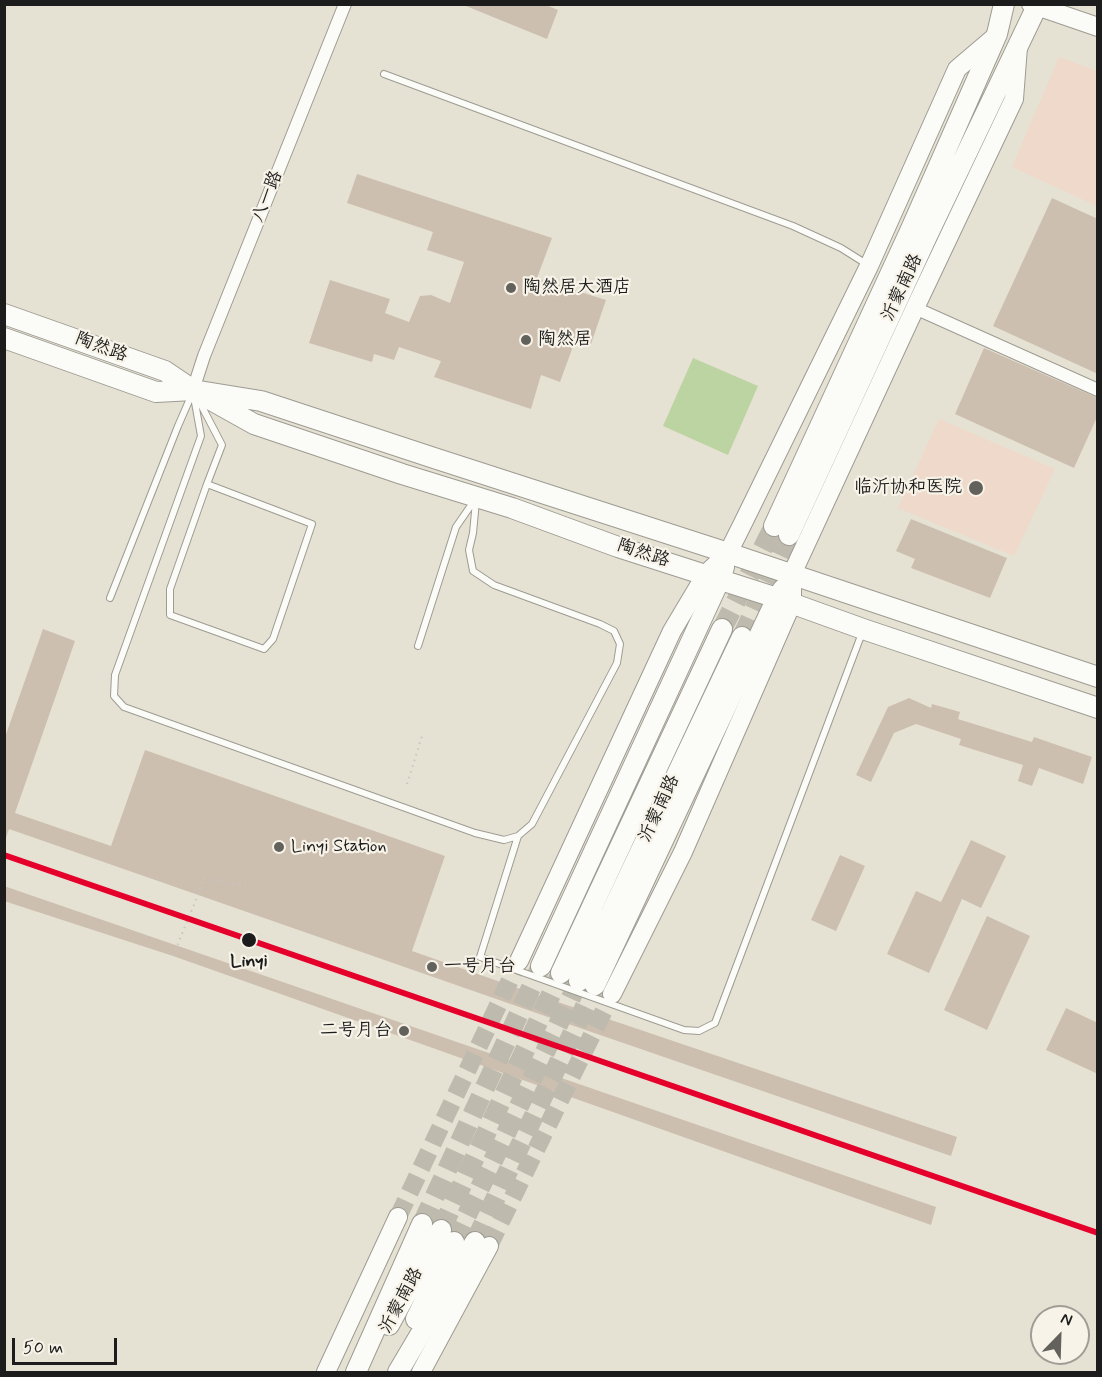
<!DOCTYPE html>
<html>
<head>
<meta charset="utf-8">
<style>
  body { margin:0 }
  #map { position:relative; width:1102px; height:1377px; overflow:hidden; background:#e6e2d3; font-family:Mynerve,sans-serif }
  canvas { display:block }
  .frame { position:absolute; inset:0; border:6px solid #1c1c1c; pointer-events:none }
  .north { position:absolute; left:1030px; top:1305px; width:60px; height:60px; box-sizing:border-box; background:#f7f3e8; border:2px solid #9f9d96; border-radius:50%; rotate:23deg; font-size:16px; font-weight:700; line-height:24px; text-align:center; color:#1c1c1c }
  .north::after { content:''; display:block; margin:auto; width:21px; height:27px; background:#63615c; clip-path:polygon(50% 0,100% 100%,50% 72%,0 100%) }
  .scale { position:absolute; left:12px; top:1338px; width:105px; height:27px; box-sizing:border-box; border:3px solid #1c1c1c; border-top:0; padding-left:8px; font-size:18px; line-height:21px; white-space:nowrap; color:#1c1c1c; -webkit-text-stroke:4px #f7f3e8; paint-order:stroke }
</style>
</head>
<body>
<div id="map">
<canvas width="1102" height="1377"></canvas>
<div class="frame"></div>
<div class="north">N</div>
<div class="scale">50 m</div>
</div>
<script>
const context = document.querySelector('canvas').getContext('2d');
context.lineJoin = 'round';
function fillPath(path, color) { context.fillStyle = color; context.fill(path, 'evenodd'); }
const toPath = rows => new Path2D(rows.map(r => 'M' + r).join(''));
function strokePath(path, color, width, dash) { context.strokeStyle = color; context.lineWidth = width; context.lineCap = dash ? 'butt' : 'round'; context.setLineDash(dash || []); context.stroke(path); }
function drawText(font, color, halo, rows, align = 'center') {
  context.font = font + ' Mynerve,"LXGW WenKai TC",sans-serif'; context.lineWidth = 4.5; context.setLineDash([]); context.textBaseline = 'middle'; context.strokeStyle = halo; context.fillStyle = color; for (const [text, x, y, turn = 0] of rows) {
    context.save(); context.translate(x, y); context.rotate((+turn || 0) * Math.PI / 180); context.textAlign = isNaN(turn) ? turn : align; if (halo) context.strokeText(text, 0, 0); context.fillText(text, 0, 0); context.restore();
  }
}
fillPath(toPath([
  [1059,57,1097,71,1097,206,1012,167],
  [939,419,1055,469,1014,556,898,508]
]), '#eed9ca');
fillPath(toPath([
  [693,358,758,386,728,455,663,426]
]), '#bcd4a1');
fillPath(toPath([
  [461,4,544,4,558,10,547,39],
  [357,174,552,238,537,278,606,300,591,344,575,341,560,382,541,375,531,409,434,377,441,361,399,347,394,360,374,354,372,362,309,343,330,280,390,299,385,313,409,322,420,296,431,295,450,303,464,262,427,250,433,232,347,203],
  [1052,198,1098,219,1098,374,993,326],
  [984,348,1098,398,1098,415,1074,468,955,414],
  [911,519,1007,558,990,598,911,568,915,559,896,551],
  [43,629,75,641,15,813,111,846,145,750,445,856,412,951,552,1000,957,1137,951,1156,545,1016,9,829,6,838,4,838,4,740],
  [909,698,931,708,932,704,960,712,958,719,1032,742,1034,737,1092,757,1083,784,1039,768,1032,786,1018,781,1023,765,959,745,961,739,916,724,894,733,871,782,856,775,888,707],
  [971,840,1006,856,981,908,962,899,929,973,887,954,916,891,941,902],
  [840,855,865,866,836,931,811,920],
  [4,886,936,1207,931,1225,289,997,173,956,4,901],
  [987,916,1030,936,987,1030,944,1010],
  [1066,1008,1098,1023,1098,1074,1046,1050]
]), '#cdbfb0');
strokePath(toPath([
  [398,1217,519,961],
  [489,1246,612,994]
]), '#bebaae', 18, [18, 9]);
strokePath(toPath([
  [722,629,774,526],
  [742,637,789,535],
  [422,1224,541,966],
  [441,1230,561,973],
  [454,1242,579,981],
  [475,1242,595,985]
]), '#bebaae', 20, [20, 10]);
const lane = toPath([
  [384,74,793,226,841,248,868,265],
  [194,397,201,436,115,675,114,696,124,707,475,833,504,840,518,836,532,824,617,663,620,644,614,631,600,624,494,585,473,571,469,550,473,533,476,501],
  [198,399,222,445,207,484,170,589,170,615,264,649,273,639,312,524,207,484],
  [110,598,178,426,192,394],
  [418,646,456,527,474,501],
  [518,836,480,957,684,1030,699,1031,715,1023,862,633]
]);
const street = toPath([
  [915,308,1098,390],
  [193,390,204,356,345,4]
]);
const secondary = toPath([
  [1031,4,1098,27],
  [519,961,672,631,706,574,728,553,743,523,869,266,957,69,997,35],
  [612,994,683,852,792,603,792,574,915,308,1014,99,1018,47],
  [326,1372,398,1217],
  [421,1372,489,1246]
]);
const primary = toPath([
  [4,314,165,371,193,390,254,424,402,474,512,508,618,547,777,598,863,629,1098,708],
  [4,338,156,392,193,390,261,401,434,458,728,553,1098,677],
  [774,526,911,229,997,34,1004,4],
  [789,535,927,236,1038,4],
  [541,966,720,579,724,567],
  [561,973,722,629],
  [579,981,742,637],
  [595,985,777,598,783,589],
  [416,1319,454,1242],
  [389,1325,441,1230],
  [356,1372,422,1224],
  [398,1372,475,1242]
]);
strokePath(lane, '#9d9b92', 8);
strokePath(street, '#9d9b92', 14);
strokePath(secondary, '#9d9b92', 20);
strokePath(primary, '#9d9b92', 22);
strokePath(toPath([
  [407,784,423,733],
  [173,956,198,895,203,878,247,886]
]), '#c6c5c2', 2, [1.5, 4.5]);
strokePath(lane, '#fbfbf8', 6);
strokePath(street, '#fbfbf8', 12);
strokePath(secondary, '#fbfbf8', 18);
strokePath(primary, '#fbfbf8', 20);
strokePath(toPath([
  [4,855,1098,1233]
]), '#e4002b', 6);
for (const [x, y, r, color] of [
  [511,288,6,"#63615c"],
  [526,340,6,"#63615c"],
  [976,488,8,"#63615c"],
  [279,847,6,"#63615c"],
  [249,940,8,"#1c1c1c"],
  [432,967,6,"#63615c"],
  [404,1031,6,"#63615c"]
]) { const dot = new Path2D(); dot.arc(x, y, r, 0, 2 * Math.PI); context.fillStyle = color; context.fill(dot); strokePath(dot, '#f7f3e8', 2); }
drawText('18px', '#1c1c1c', '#f7f3e8', [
  ["八一路",268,197,-68],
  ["沂蒙南路",903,288,-65],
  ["陶然路",101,348,20],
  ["陶然路",643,554,18],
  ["沂蒙南路",660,809,-65],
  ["沂蒙南路",402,1301,-62]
]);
drawText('18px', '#1c1c1c', '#f7f3e8', [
  ["陶然居大酒店",523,288],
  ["陶然居",538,340],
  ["临沂协和医院",962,488,"right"],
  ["Linyi Station",291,847],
  ["一号月台",444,967],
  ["二号月台",392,1031,"right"]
], 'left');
drawText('bold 18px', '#1c1c1c', '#f7f3e8', [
  ["Linyi",249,962]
]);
</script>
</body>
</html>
